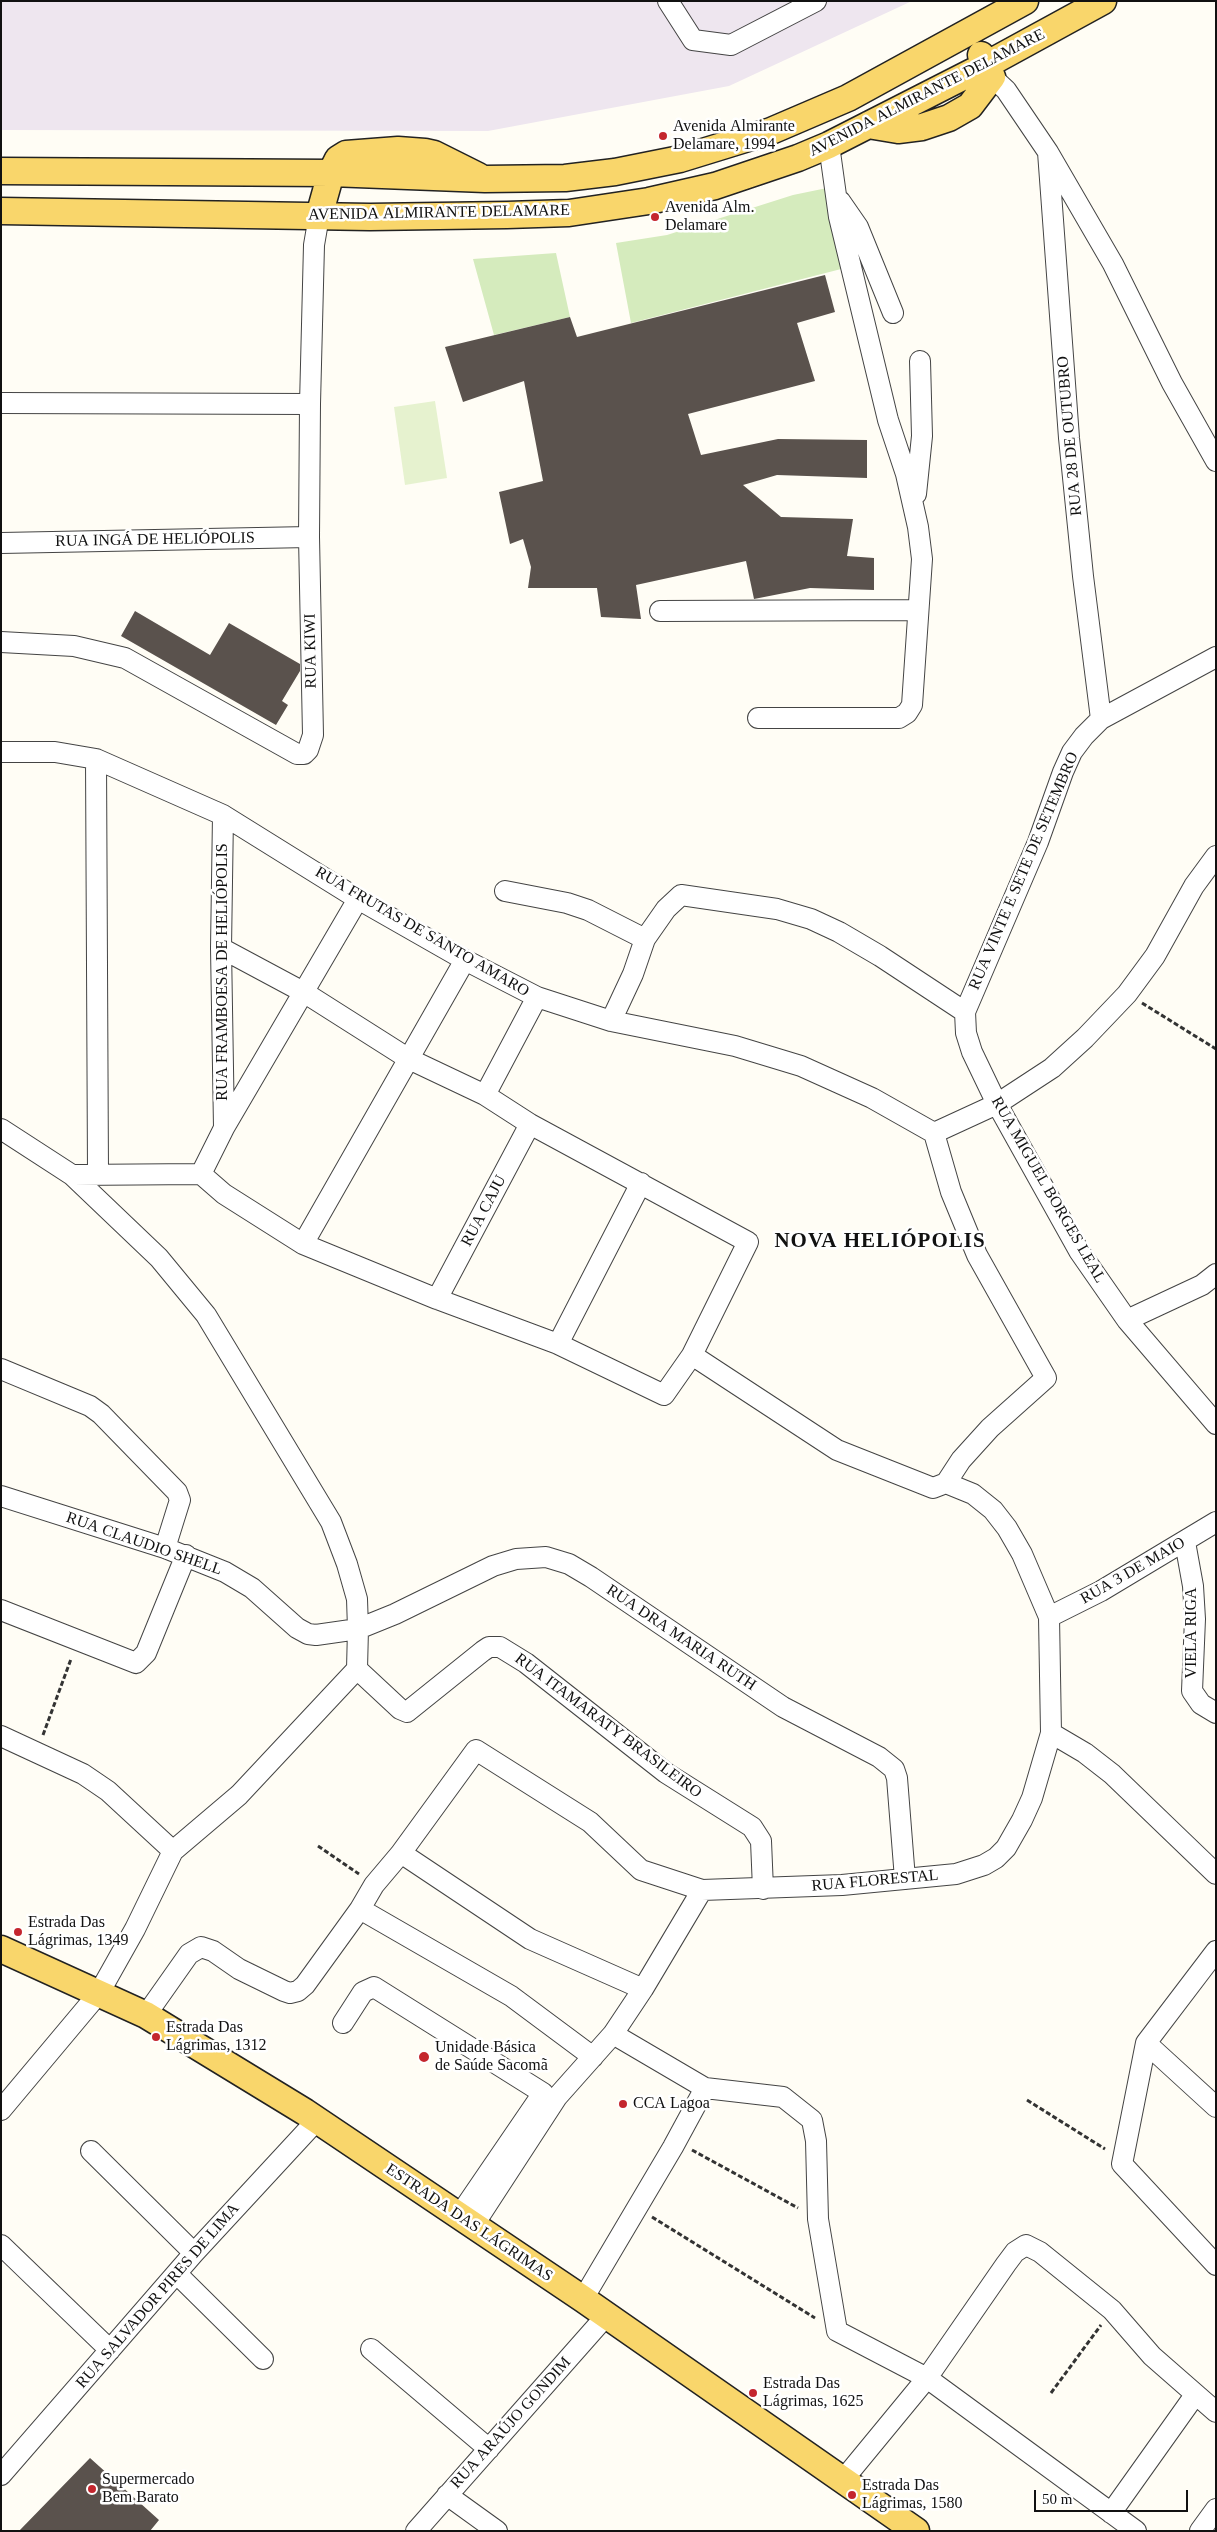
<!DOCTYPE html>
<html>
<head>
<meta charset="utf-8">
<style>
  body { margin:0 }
  #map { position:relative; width:1217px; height:2532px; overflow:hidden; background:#fffdf5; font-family:"Times New Roman",serif }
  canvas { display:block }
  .frame { position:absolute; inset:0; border:2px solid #111; pointer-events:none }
  .scale { position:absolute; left:1034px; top:2490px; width:154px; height:22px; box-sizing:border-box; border:2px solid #111; border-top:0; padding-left:6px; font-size:15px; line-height:18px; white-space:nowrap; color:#111; -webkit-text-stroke:4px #fff; paint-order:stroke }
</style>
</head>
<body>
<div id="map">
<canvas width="1217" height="2532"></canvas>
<div class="frame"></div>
<div class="scale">50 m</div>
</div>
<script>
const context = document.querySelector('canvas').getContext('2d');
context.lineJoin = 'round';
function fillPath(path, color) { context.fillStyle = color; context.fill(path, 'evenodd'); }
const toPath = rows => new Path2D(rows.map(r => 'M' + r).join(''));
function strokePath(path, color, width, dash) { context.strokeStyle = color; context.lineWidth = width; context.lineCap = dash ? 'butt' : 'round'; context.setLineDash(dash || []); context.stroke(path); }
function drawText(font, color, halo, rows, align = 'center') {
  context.font = font + ' "Times New Roman",serif'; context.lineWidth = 5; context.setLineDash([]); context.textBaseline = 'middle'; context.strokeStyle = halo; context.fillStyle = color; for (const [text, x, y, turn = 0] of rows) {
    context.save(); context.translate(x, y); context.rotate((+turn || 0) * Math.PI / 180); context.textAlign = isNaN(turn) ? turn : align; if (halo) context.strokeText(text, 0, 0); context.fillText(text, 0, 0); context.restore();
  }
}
fillPath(toPath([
  [1,1,912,1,729,86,488,131,1,130]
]), '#eee6ef');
fillPath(toPath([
  [827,188,845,268,631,323,616,243,667,235,793,195],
  [556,253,570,317,494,335,473,259]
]), '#d5ebbd');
fillPath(toPath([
  [435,401,447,478,405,485,394,407]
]), '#e6f2cf');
fillPath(toPath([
  [825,275,835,312,797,323,815,381,688,414,701,455,778,439,867,440,867,478,777,475,743,485,781,517,853,519,847,556,874,558,874,590,810,588,754,599,746,561,636,585,641,619,601,617,597,588,528,588,531,567,523,539,510,544,499,492,543,481,524,381,463,402,445,347,570,317,577,337],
  [135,611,210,655,229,623,300,664,300,671,282,701,288,705,276,725,121,636],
  [90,2458,159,2520,150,2531,19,2531]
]), '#5a524d');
const minor = toPath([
  [668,1,693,40,731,45,816,1],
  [992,77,1006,90,1048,152,1113,264,1172,383,1216,461],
  [1048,152,1069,438,1083,576,1101,719],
  [840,201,858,227,893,313],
  [1,403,310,404],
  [916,494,922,436,920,361],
  [1,543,309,537],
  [660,611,917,610],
  [1,642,74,646,125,658,297,754,304,754,308,750,313,735,309,537,310,404,314,245,319,216],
  [1216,657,1101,719,1084,736,1072,752,1063,772,1038,842,965,1012,966,1033,972,1052,997,1104,1079,1251,1127,1320,1216,1424],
  [758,718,899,718,907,713,912,705,922,559,918,527,906,474,888,420,839,217,829,145],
  [1,752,55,752,96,759,223,815,358,899,465,960,537,997,611,1021,735,1046,801,1066,872,1098,934,1133],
  [96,759,98,1173],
  [214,811,223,815,221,948,224,1128],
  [505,891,567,903,588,910,645,939,666,909,681,895,777,909,811,919,839,932,880,956,965,1012],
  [221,948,305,993,409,1059,485,1095,530,1124,748,1242,692,1355],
  [611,1021,633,974,645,939],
  [485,1095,537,997],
  [1,1129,72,1175,159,1258,206,1315,331,1522,347,1564,357,1599,358,1629,357,1669,239,1795,173,1851,135,1929,99,1993,1,2110],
  [934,1133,951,1192,977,1255,1046,1378,990,1428,961,1460,946,1483],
  [934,1133,997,1104,1052,1068,1085,1038,1127,994,1155,956,1194,886,1216,856],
  [201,1174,224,1128,358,899],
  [72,1175,201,1174,224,1194,303,1244,437,1299,558,1344,664,1395,692,1355,837,1450,933,1488,946,1483,973,1494,993,1510,1007,1528,1022,1554,1049,1617,1051,1733,1032,1798,1022,1820,1006,1848,996,1858,984,1865,956,1874,842,1885,702,1890,641,1870,590,1822,476,1750,401,1853],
  [303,1244,465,960],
  [437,1299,530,1124],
  [1127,1320,1202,1285,1216,1274],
  [558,1344,641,1183],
  [1,1369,90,1406,101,1414,177,1492,180,1500,165,1548],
  [1,1496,165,1548,225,1572,252,1588,297,1628,308,1634,316,1635,358,1629,395,1614,493,1566,516,1559,546,1557,569,1564,591,1577,783,1707,879,1757,894,1769,897,1778,905,1879],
  [1185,1542,1193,1586,1195,1619,1192,1691,1201,1704,1216,1713],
  [1,1610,136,1663,146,1653,186,1555],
  [1049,1617,1101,1591,1216,1522],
  [357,1669,400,1709,407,1712,483,1651,489,1647,500,1647,526,1663,666,1773,752,1827,761,1841,763,1889],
  [1051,1733,1085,1753,1112,1774,1216,1874],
  [1,1736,83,1774,108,1791,173,1851],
  [360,1909,511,1996,593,2057],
  [1216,1951,1146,2043,1122,2164,1216,2265],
  [146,2015,189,1954,201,1947,213,1951,239,1969,284,1991,290,1993,298,1991,305,1985,360,1909,374,1885,401,1853,530,1939,643,1989],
  [343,2023,363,1992,374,1987,543,2093,459,2216],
  [613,2034,705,2088,783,2097,812,2120,816,2141,818,2219,837,2331,927,2378,1136,2531],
  [1146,2043,1216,2107],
  [91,2151,194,2253],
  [473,2226,557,2097,613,2034,643,1989,702,1890],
  [1,2245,110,2350],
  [177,2274,263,2359],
  [583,2299,673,2147,705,2088],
  [371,2349,489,2449],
  [1,2475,194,2253,317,2120],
  [843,2480,927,2378,1006,2264,1015,2252,1026,2245,1040,2252,1112,2310,1152,2356,1216,2412],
  [447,2495,497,2531],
  [1111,2513,1195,2395],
  [416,2531,606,2316],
  [1200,2531,1216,2509]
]);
const major = toPath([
  [868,125,898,130,922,127,949,118,970,106,992,77,981,55],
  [1,171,331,173,485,179,565,178,615,172,680,159,771,131,848,98,1025,1],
  [1,211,370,217,507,215,569,213,649,201,715,186,798,158,829,145,986,65,1103,1],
  [319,216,331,173,338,159,346,154,398,150,425,152,434,154,478,176],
  [1,1949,146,2015,305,2112,583,2299,916,2531]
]);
strokePath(minor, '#444', 22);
strokePath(major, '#222', 29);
strokePath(toPath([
  [1142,1003,1216,1049],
  [43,1735,71,1659],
  [318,1846,359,1874],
  [1027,2100,1105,2149],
  [692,2150,798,2208],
  [652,2217,815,2318],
  [1051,2393,1101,2325]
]), '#333', 3, [5, 2.5]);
strokePath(minor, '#fff', 20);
strokePath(major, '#f9d66b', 26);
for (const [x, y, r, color] of [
  [663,136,5,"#c4262e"],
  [655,217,5,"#c4262e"],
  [18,1932,5,"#c4262e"],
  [156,2037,5,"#c4262e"],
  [424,2057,6,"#c4262e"],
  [623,2104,5,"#c4262e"],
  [753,2393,5,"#c4262e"],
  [92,2489,5,"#c4262e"],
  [852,2495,5,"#c4262e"]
]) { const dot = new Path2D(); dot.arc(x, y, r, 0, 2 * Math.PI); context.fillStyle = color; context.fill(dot); strokePath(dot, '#fff', 2); }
drawText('16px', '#111', '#fff', [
  ["AVENIDA ALMIRANTE DELAMARE",927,93,-27],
  ["AVENIDA ALMIRANTE DELAMARE",439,213,-1],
  ["RUA 28 DE OUTUBRO",1070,436,-95],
  ["RUA INGÁ DE HELIÓPOLIS",155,540,-1],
  ["RUA KIWI",311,651,-91],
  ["RUA VINTE E SETE DE SETEMBRO",1024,871,-67],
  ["RUA FRUTAS DE SANTO AMARO",422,932,30],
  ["RUA FRAMBOESA DE HELIÓPOLIS",223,972,-90],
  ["RUA MIGUEL BORGES LEAL",1048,1190,60],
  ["RUA CAJU",484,1211,-62],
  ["RUA CLAUDIO SHELL",144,1544,19],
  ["RUA 3 DE MAIO",1133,1571,-30],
  ["VIELA RIGA",1192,1633,-90],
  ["RUA DRA MARIA RUTH",681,1638,34],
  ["RUA ITAMARATY BRASILEIRO",608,1726,37],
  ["RUA FLORESTAL",875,1881,-5],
  ["ESTRADA DAS LÁGRIMAS",469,2223,34],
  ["RUA SALVADOR PIRES DE LIMA",158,2296,-49],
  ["RUA ARAÚJO GONDIM",511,2423,-48]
]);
drawText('16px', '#111', '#fff', [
  ["Avenida Almirante",673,127],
  ["Delamare, 1994",673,145],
  ["Avenida Alm.",665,208],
  ["Delamare",665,226],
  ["Estrada Das",28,1923],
  ["Lágrimas, 1349",28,1941],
  ["Estrada Das",166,2028],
  ["Lágrimas, 1312",166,2046],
  ["Unidade Básica",435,2048],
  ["de Saúde Sacomã",435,2066],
  ["CCA Lagoa",633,2104],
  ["Estrada Das",763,2384],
  ["Lágrimas, 1625",763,2402],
  ["Supermercado",102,2480],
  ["Bem Barato",102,2498],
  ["Estrada Das",862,2486],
  ["Lágrimas, 1580",862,2504]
], 'left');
context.letterSpacing = '1px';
drawText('bold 21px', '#111', '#fff', [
  ["NOVA HELIÓPOLIS",880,1242]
]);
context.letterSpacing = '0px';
</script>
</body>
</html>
